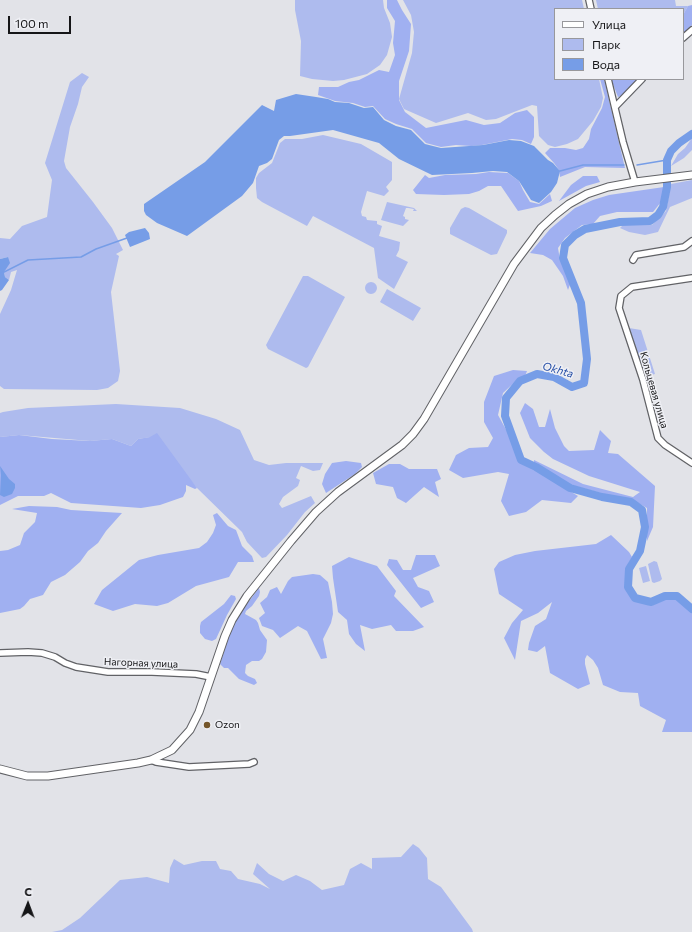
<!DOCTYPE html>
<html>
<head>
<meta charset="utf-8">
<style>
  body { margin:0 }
  #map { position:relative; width:692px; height:932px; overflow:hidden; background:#e2e3e8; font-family:Commissioner,sans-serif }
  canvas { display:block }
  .legend { position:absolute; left:554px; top:8px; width:130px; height:72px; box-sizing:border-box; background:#eff0f5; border:1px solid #98989c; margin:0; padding:5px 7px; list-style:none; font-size:12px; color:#151517 }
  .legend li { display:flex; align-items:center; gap:8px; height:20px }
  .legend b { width:20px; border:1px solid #98989c }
  .north { position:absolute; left:8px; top:884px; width:40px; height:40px; -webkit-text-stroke:3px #eff0f5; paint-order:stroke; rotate:1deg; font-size:11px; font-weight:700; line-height:16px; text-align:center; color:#151517 }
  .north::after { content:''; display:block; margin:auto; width:14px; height:18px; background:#151517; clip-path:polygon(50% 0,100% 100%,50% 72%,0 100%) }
  .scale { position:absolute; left:8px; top:16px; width:63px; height:18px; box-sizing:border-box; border:2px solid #151517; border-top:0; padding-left:5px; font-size:12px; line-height:14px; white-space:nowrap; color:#151517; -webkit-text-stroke:3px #eff0f5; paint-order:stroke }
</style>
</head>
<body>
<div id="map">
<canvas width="692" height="932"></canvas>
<ul class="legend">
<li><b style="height:5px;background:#fff"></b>Улица</li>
<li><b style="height:11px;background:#aebbee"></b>Парк</li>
<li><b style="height:11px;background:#769de7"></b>Вода</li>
</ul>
<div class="north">С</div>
<div class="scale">100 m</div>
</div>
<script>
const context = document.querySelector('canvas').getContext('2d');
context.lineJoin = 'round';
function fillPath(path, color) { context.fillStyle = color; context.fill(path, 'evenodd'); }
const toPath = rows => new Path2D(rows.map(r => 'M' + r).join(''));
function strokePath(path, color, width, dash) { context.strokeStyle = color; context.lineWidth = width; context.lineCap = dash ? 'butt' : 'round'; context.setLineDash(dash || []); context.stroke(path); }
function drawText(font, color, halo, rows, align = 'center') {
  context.font = font + ' Commissioner,sans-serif'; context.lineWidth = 3; context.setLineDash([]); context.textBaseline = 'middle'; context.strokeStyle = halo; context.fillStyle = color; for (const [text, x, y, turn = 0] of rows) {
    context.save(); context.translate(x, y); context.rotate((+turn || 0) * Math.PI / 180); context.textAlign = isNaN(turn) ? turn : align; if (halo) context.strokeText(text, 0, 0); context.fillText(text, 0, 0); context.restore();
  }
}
fillPath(toPath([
  [295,0,383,0,384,8,390,23,392,37,387,55,380,65,367,74,344,80,333,81,312,79,300,76,301,41,295,10],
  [403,0,582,0,584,9,555,9,555,79,599,79,603,98,601,107,593,121,578,139,567,144,555,147,548,145,539,136,537,106,532,105,496,119,486,120,468,113,436,123,404,109,399,99,412,53,414,32,411,15],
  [596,0,675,0,676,6,688,6,683,15,683,9,598,9],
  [82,73,89,77,82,87,78,104,70,127,64,161,66,168,93,202,112,228,123,250,116,254,119,256,111,292,120,371,118,381,108,388,97,390,4,389,0,386,0,314,11,290,17,270,11,272,9,280,5,277,4,272,8,257,0,259,0,238,10,239,22,226,47,217,52,180,45,163,70,82],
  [323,135,361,144,392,162,392,180,386,187,389,191,384,196,367,191,361,212,362,216,366,217,367,220,377,221,377,224,382,226,379,236,400,242,399,250,396,256,408,262,394,289,378,278,374,248,313,216,307,226,262,202,257,198,256,188,256,178,259,173,272,163,280,143,285,139,302,139],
  [692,138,692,150,684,158,671,166,678,154,685,148],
  [692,180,692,198,670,207,658,232,645,235,629,232,620,228,624,224,652,225,666,211,671,184],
  [387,202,414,208,417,211,413,211,414,209,408,208,406,208,403,216,405,217,405,219,409,220,403,226,381,220],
  [465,207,469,208,507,230,507,233,497,254,491,255,450,234,450,228,461,209],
  [303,276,308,276,345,297,308,367,306,368,268,349,266,345],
  '365 288a6 6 0 1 1 12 0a6 6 0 1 1-12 0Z',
  [387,289,421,308,413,321,380,302],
  [629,328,641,330,655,374,643,377],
  [116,404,180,408,216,419,240,430,254,460,269,465,286,463,323,463,320,470,313,471,301,466,296,478,300,480,298,486,283,497,279,504,282,508,311,496,315,503,305,512,287,535,266,557,262,558,247,542,242,532,197,488,151,437,138,439,131,446,112,439,90,441,19,435,0,437,0,413,3,412,28,408],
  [654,561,657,562,662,579,660,581,654,583,652,582,648,564],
  [646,566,650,581,643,583,639,568],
  [413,844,419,848,427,858,428,879,441,887,472,929,473,932,52,932,62,930,80,918,120,880,147,877,169,883,170,868,174,859,184,865,202,861,216,861,220,869,231,871,238,879,260,884,270,889,253,874,257,863,269,874,283,881,296,875,310,881,322,890,344,885,350,869,361,863,372,869,372,858,401,857]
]), '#aebbee');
fillPath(toPath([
  [387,0,397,0,402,10,411,24,409,51,399,81,399,100,405,112,426,128,466,120,484,125,500,123,515,113,527,110,534,117,534,137,531,144,522,140,512,139,482,145,471,146,456,145,441,147,426,143,412,129,396,124,385,119,373,106,365,107,353,103,335,101,318,95,319,87,338,87,349,82,359,80,379,70,389,72,395,55,393,43,395,21,387,8],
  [692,5,692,25,683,34,683,15,688,6],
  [600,79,604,79,625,168,585,167,560,177,559,170,554,163,545,153,550,148,565,148,576,150,583,148,589,139,591,129,602,108,605,97],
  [611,79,638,79,621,96,618,97],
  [489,172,508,173,519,181,523,190,530,202,539,204,550,194,552,201,541,206,518,211,501,186,488,186,479,191,469,194,444,195,416,194,413,190,425,175,429,178,445,175,476,174],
  [583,176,597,176,600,182,586,186,559,201,571,185],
  [664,187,661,202,653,212,617,212,600,216,593,224,582,225,565,238,558,248,560,260,565,266,571,282,568,290,563,276,552,260,543,255,530,253,550,229,575,208,593,200,609,195],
  [513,370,527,371,525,376,519,378,503,393,498,415,509,435,518,460,578,496,571,503,542,500,526,512,509,516,501,501,509,474,498,472,463,478,449,470,456,455,469,448,488,447,493,438,484,422,484,402,494,376],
  [525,403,533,409,539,427,545,427,550,409,555,428,564,446,569,451,594,450,600,430,611,441,608,453,618,454,655,486,653,527,647,541,647,508,631,499,608,495,571,485,534,463,534,460,583,484,633,497,640,492,589,476,553,459,544,452,530,438,520,413],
  [157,433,197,488,195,489,186,485,186,491,183,497,160,505,141,508,71,503,51,493,44,496,18,496,0,505,0,437,19,435,52,439,90,441,112,439,131,446,138,439,150,437],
  [346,461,361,463,362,467,355,474,326,493,322,484,325,474,332,463],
  [389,464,400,464,409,469,437,469,441,479,435,482,439,497,424,487,406,503,397,498,393,487,376,484,373,473],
  [29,506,57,507,71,510,122,513,106,531,98,543,88,551,80,562,65,575,51,582,43,595,30,599,24,606,20,609,0,613,0,551,8,550,20,545,24,533,35,522,37,513,12,509],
  [217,513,228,526,236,530,242,546,252,556,254,562,238,562,229,577,196,586,168,603,157,606,135,604,113,611,94,604,102,590,139,560,158,555,199,548,207,542,213,533,216,525,213,515],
  [611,535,629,552,632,557,626,568,626,587,632,599,651,606,666,599,677,600,692,613,692,732,662,732,666,720,640,706,638,693,620,692,603,685,598,668,593,660,587,655,585,659,585,664,590,684,578,689,550,673,545,646,537,652,528,650,529,643,535,626,546,619,552,602,538,613,521,621,515,660,504,638,512,623,523,610,499,594,494,569,499,562,515,555,535,551,596,544],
  [416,555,435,555,440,566,413,578,418,587,429,591,434,602,421,608,387,565,389,559,397,560,403,570,411,570],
  [349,557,377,566,396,591,394,596,424,627,413,631,396,631,391,625,372,629,360,625,365,651,356,644,349,634,347,620,338,612,333,578,332,566],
  [313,574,320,575,328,582,332,602,333,614,331,623,323,639,327,658,321,659,307,631,298,626,280,638,273,630,262,626,259,618,265,613,260,603,267,597,270,590,277,587,281,594,288,581,292,577],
  [259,588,260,592,259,596,252,606,246,611,245,614,256,620,258,623,260,630,267,640,266,652,262,659,259,661,252,661,246,665,245,673,248,676,255,679,257,683,254,685,239,679,228,668,224,668,220,664,234,621],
  [231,595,235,596,236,599,227,615,216,639,212,641,205,639,200,633,200,626,201,622,224,604]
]), '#a0b0f1');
fillPath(toPath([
  [296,94,316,97,328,99,335,102,349,103,364,108,373,107,384,120,396,126,411,130,425,144,441,148,483,145,509,140,521,141,534,146,548,160,553,163,560,171,557,183,551,192,539,203,531,200,519,181,507,172,493,171,472,173,432,175,399,159,379,143,333,130,290,136,284,136,279,140,272,159,267,163,259,166,253,183,242,196,187,236,157,223,146,215,144,211,144,204,205,162,262,105,274,111,276,100],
  [145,228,149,233,150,239,130,247,125,235,129,232],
  [8,257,10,263,4,272,5,277,9,280,2,290,0,291,0,259],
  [0,466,9,479,15,484,15,488,12,494,4,497,0,495,1,475]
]), '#769de7');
strokePath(toPath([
  [637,165,667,160],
  [560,171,583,165,624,165],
  [0,274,28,260,81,257,96,249,127,238]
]), '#769de7', 1.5);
strokePath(toPath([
  [692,134,679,143,671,151,667,160,667,187,663,207,658,215,650,221,620,222,585,229,575,235,565,245,563,258,581,303,587,359,584,383,572,387,554,377,537,374,520,381,506,398,505,416,521,460,536,467,570,488,602,497,631,502,642,510,645,527,640,551,629,569,628,587,635,598,651,602,665,596,677,596,692,609]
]), '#769de7', 8);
const minor = toPath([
  [589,0,591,9],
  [683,38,692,30],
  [608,79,623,142,635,182],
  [615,107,642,79],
  [633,260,636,255,684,247,692,241],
  [692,278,632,287,621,296,619,308,643,380,658,438,665,445,692,463],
  [0,653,28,652,42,653,55,657,65,663,76,667,108,672,152,672,196,674,211,677],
  [151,760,156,762,189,767,249,764,254,762]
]);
const major = toPath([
  [0,769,27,776,48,776,138,763,151,760,172,750,190,730,199,712,225,636,232,620,247,596,291,541,316,512,338,492,402,445,413,434,424,419,514,264,541,228,555,215,569,204,587,194,608,187,635,182,692,175]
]);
strokePath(minor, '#616266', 8);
strokePath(major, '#616266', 9);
strokePath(minor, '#fff', 5.5);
strokePath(major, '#fff', 7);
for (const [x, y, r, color] of [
  [207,725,4,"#74562a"]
]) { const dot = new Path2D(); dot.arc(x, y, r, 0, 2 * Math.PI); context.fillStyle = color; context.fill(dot); strokePath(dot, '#eff0f5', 1.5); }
drawText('10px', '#151517', '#eff0f5', [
  ["Кольцевая улица",654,390,74],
  ["Нагорная улица",141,663,2]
]);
drawText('10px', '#151517', '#eff0f5', [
  ["Ozon",215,725]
], 'left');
drawText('italic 11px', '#254ea6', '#eff0f5', [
  ["Okhta",558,370,16]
]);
</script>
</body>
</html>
